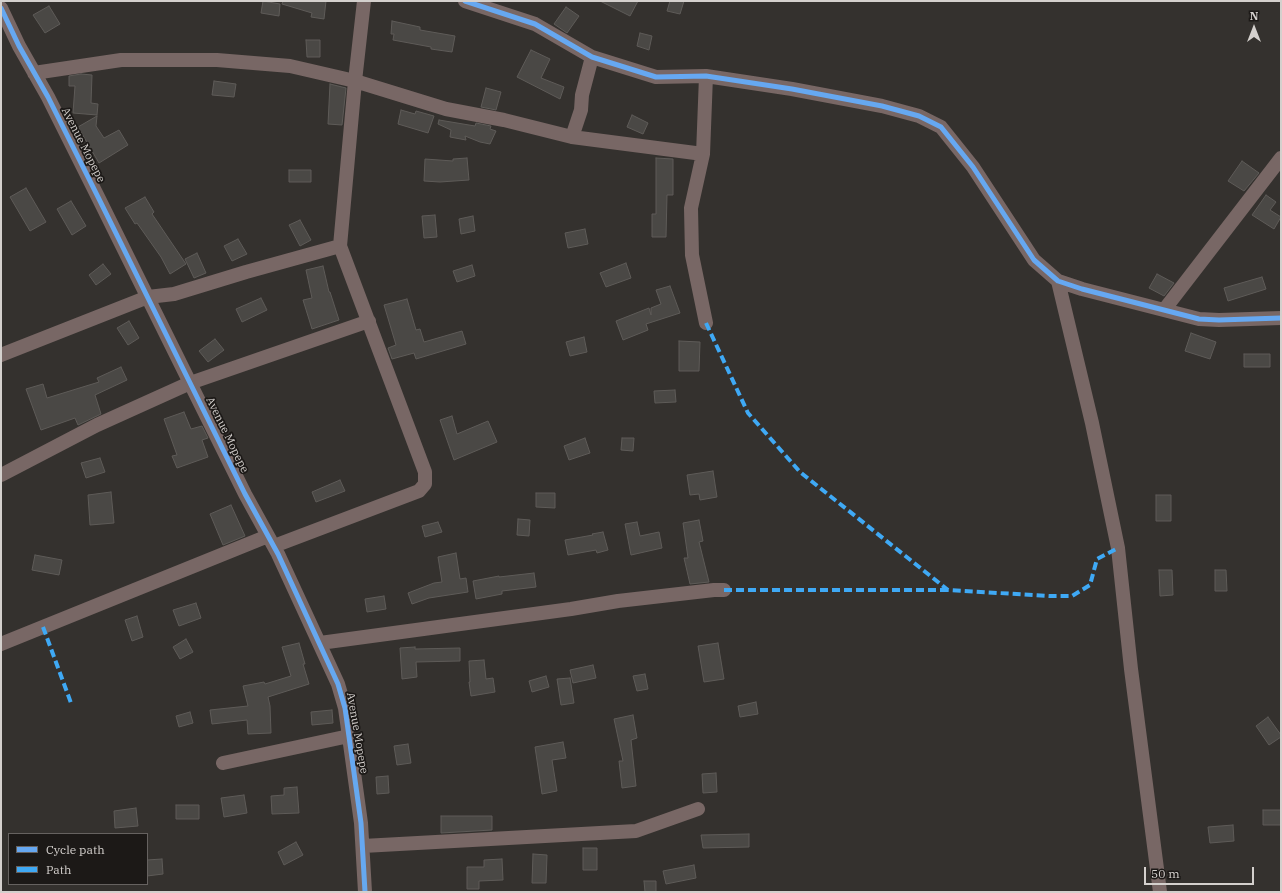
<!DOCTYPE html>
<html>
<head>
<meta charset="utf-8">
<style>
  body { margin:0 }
  #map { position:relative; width:1282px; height:893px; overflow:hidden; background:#34312e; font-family:"IBM Plex Serif",serif }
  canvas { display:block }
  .frame { position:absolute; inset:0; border:2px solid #d4d0cd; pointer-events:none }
  .legend { position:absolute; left:8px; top:833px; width:140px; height:52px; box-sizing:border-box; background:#1c1917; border:1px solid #666260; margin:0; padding:5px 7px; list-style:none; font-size:12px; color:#d4d0cd }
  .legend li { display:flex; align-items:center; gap:8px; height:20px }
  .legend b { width:20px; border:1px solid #666260 }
  .north { position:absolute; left:1234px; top:8px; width:40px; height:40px; -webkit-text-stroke:3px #1c1917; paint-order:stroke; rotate:0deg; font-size:11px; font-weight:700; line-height:16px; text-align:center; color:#d4d0cd }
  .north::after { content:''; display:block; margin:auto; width:14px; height:18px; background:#d4d0cd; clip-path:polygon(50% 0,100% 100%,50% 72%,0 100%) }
  .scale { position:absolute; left:1144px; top:867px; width:110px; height:18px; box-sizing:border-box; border:2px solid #d4d0cd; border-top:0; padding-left:5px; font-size:12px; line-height:14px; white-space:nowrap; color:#d4d0cd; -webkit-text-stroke:3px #1c1917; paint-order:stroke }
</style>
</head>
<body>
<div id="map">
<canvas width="1282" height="893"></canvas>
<div class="frame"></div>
<ul class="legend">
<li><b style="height:5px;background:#66a8f1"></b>Cycle path</li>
<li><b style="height:5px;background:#3fa9f5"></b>Path</li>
</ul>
<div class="north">N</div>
<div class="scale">50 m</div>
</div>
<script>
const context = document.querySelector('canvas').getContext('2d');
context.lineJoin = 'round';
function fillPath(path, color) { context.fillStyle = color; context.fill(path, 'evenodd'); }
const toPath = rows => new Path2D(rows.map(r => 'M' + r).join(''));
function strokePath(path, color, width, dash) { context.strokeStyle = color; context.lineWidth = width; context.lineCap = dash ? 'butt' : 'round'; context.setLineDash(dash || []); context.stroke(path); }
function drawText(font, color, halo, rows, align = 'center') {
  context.font = font + ' "IBM Plex Serif",serif'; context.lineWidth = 3.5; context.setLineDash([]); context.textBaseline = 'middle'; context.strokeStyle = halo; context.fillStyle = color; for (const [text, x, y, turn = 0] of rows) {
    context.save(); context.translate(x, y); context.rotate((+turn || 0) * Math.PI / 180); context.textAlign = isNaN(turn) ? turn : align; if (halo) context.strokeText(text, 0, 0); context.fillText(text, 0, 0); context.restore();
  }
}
const building = toPath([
  [263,1,280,4,279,16,261,13,263,1],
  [283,1,326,1,324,19,311,17,312,13,282,4,283,1],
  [600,1,638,1,630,16,600,1],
  [670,1,684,1,680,14,667,11,670,1],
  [49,6,60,24,45,33,33,15,49,6],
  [566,7,579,16,567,33,554,24,566,7],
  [392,21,420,27,420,30,455,36,452,52,431,49,431,47,393,40,394,34,391,34,392,21],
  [640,33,652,36,649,50,637,46,640,33],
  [306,40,320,40,320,57,307,57,306,40],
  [531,50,550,59,541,78,564,87,560,99,517,77,531,50],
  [81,74,92,75,91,103,98,104,97,115,73,113,75,86,69,86,69,76,81,74],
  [214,81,236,84,234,97,212,95,214,81],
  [330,84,346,88,342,125,328,124,330,84],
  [486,88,501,92,496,110,481,107,486,88],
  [401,110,415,114,416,111,434,116,428,133,398,124,401,110],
  [632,115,648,123,643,134,627,127,632,115],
  [97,116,96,126,104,138,119,130,128,145,99,163,78,127,97,116],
  [439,120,475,126,476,123,491,126,490,129,496,131,490,144,480,142,465,136,466,140,450,137,451,130,438,124,439,120],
  [467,158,469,180,440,182,424,181,425,159,453,161,453,159,467,158],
  [656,158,673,159,673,195,667,195,666,237,652,237,652,214,656,214,656,158],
  [1242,161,1259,173,1244,191,1228,181,1242,161],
  [289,170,311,170,311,182,289,182,289,170],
  [26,188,46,222,30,231,10,197,26,188],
  [1266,195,1276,202,1270,210,1281,217,1274,229,1252,215,1266,195],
  [145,197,154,212,152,214,186,264,170,274,161,257,137,223,135,224,125,208,145,197],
  [71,201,86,226,72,235,57,209,71,201],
  [435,215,437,237,424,238,422,216,435,215],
  [473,216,475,231,461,234,459,219,473,216],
  [300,220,311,240,300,246,289,225,300,220],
  [585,229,588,244,568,248,565,233,585,229],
  [238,239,247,254,232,261,224,246,238,239],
  [197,253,206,273,194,278,185,259,197,253],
  [626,263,631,278,606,287,600,273,626,263],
  [103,264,111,274,96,285,89,275,103,264],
  [472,265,475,276,457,282,453,271,472,265],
  [323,266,329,292,330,292,339,320,312,329,303,300,312,298,306,270,323,266],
  [1157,274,1174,283,1164,296,1149,288,1157,274],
  [1262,277,1266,289,1228,301,1224,288,1262,277],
  [670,286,680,313,646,324,648,330,623,340,616,321,649,308,651,315,651,308,661,304,656,290,670,286],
  [261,298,267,310,242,322,236,309,261,298],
  [407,299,416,330,420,329,424,342,462,331,466,344,416,359,414,353,392,359,388,348,396,345,384,305,407,299],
  [129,321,139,338,128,345,117,328,129,321],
  [1191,333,1216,342,1210,359,1185,351,1191,333],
  [584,337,587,352,570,356,566,342,584,337],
  [215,339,224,350,208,362,199,351,215,339],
  [679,341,700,342,699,371,679,371,679,341],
  [1244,354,1270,354,1270,367,1244,367,1244,354],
  [121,367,127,380,95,395,101,414,78,425,75,418,41,430,26,389,43,384,47,398,99,382,97,378,121,367],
  [675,390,676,402,655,403,654,391,675,390],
  [184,412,191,429,202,426,208,438,202,440,208,457,177,468,172,456,177,455,164,419,184,412],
  [452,416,457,434,488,421,497,442,454,460,440,420,452,416],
  [585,438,590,453,569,460,564,446,585,438],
  [622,438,634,438,633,451,621,450,622,438],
  [100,458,105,472,86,478,81,463,100,458],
  [713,471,717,497,700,500,699,494,690,495,687,475,713,471],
  [340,480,345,491,316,502,312,492,340,480],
  [111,492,114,523,90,525,88,495,111,492],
  [536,493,555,493,555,508,536,507,536,493],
  [1156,495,1171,495,1171,521,1156,521,1156,495],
  [231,505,245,536,223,545,210,514,231,505],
  [518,519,530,520,529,536,517,535,518,519],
  [699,520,703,541,699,542,709,582,690,584,684,558,688,558,683,523,699,520],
  [438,522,442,532,425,537,422,526,438,522],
  [637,522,640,536,659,532,662,548,631,555,625,524,637,522],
  [603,532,608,550,597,553,596,550,568,555,565,540,593,535,592,534,603,532],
  [456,553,460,579,466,578,468,592,429,598,412,604,408,593,434,583,442,582,438,557,456,553],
  [35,555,62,560,59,575,32,570,35,555],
  [1159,570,1172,570,1173,595,1160,596,1159,570],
  [1215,570,1226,570,1227,591,1215,591,1215,570],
  [534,573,536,587,502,591,502,594,476,599,473,581,499,576,499,577,534,573],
  [384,596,386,609,367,612,365,599,384,596],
  [196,603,201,618,179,626,173,610,196,603],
  [137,616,143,637,132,641,125,620,137,616],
  [186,639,193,652,180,659,173,647,186,639],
  [299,643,305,664,303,664,309,684,268,697,270,706,271,733,248,734,247,720,212,724,210,710,248,706,243,686,264,682,265,684,291,676,282,647,299,643],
  [718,643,724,679,704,682,698,646,718,643],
  [415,647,415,649,460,648,460,661,416,662,417,677,402,679,400,648,415,647],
  [484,660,486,679,493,678,495,692,471,696,469,682,470,682,469,661,484,660],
  [593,665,596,678,573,683,570,670,593,665],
  [645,674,648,689,637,691,633,676,645,674],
  [546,676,549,687,532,692,529,681,546,676],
  [570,678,574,703,561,705,557,679,570,678],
  [756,702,758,714,740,717,738,706,756,702],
  [332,710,333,723,312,725,311,712,332,710],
  [190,712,193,723,179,727,176,716,190,712],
  [633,715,637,738,631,740,636,786,622,788,619,761,623,761,614,719,633,715],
  [1268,717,1281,735,1281,737,1269,745,1256,726,1268,717],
  [563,742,566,758,552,760,557,791,542,794,535,747,563,742],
  [408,744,411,763,397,765,394,746,408,744],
  [716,773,717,792,703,793,702,774,716,773],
  [388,776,389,793,377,794,376,777,388,776],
  [297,787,299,813,272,814,271,796,284,795,284,788,297,787],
  [244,795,247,813,224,817,221,798,244,795],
  [176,805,199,805,199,819,176,819,176,805],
  [136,808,138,826,115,828,114,811,136,808],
  [1263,810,1281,810,1281,825,1263,825,1263,810],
  [441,816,492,816,492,830,441,833,441,816],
  [1233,825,1234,841,1210,843,1208,827,1233,825],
  [749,834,749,847,703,848,701,835,749,834],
  [296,842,303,855,284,865,278,852,296,842],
  [583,848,597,848,597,870,583,870,583,848],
  [533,854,547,855,546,883,532,883,533,854],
  [162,859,163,874,147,876,147,860,162,859],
  [502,859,503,880,479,881,479,889,467,889,467,867,484,867,484,860,502,859],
  [694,865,696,878,666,884,663,871,694,865],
  [644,881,656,881,656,892,645,892,644,881]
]);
fillPath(building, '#4a4845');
strokePath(building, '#5e5b58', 1);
strokePath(toPath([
  [465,1,535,24,592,57,656,77,706,76,792,89,882,106,919,116,941,127,973,167,1034,260,1058,281,1082,289,1199,319,1219,320,1281,318],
  [1,8,19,46,48,97,100,201,245,494,278,554,338,684,345,708,361,823,365,892],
  [34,73,121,60,217,60,290,66,355,81,446,109,504,120,572,137,703,154],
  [706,76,703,154,691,208,692,255,706,323],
  [572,137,581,110,582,95,592,57],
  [1058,281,1092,423,1118,548,1131,669,1160,892],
  [1164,310,1281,158],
  [1,355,148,297,174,294,246,272,340,246,355,81,364,1],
  [1,475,97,425,190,383,369,321],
  [274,546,419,491,425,484,425,472,340,246],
  [320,643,571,609,618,601,714,590,724,590],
  [1,644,268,536],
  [223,763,349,736],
  [363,846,636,831,698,809]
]), '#786765', 14);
strokePath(toPath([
  [706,323,748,413,800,472,948,590,1049,596,1072,596,1090,585,1097,559,1118,548],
  [724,590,948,590],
  [43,627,71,703]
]), '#3fa9f5', 4, [8, 4]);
strokePath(toPath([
  [465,1,535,24,592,57,656,77,706,76,792,89,882,106,919,116,941,127,973,167,1034,260,1058,281,1082,289,1199,319,1219,320,1281,318],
  [1,8,19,46,48,97,100,201,245,494,278,554,338,684,345,708,361,823,365,892]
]), '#66a8f1', 5);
drawText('11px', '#d4d0cd', '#1c1917', [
  ["Avenue Mopepe",83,145,63],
  ["Avenue Mopepe",227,435,64],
  ["Avenue Mopepe",357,733,80]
]);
</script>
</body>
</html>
